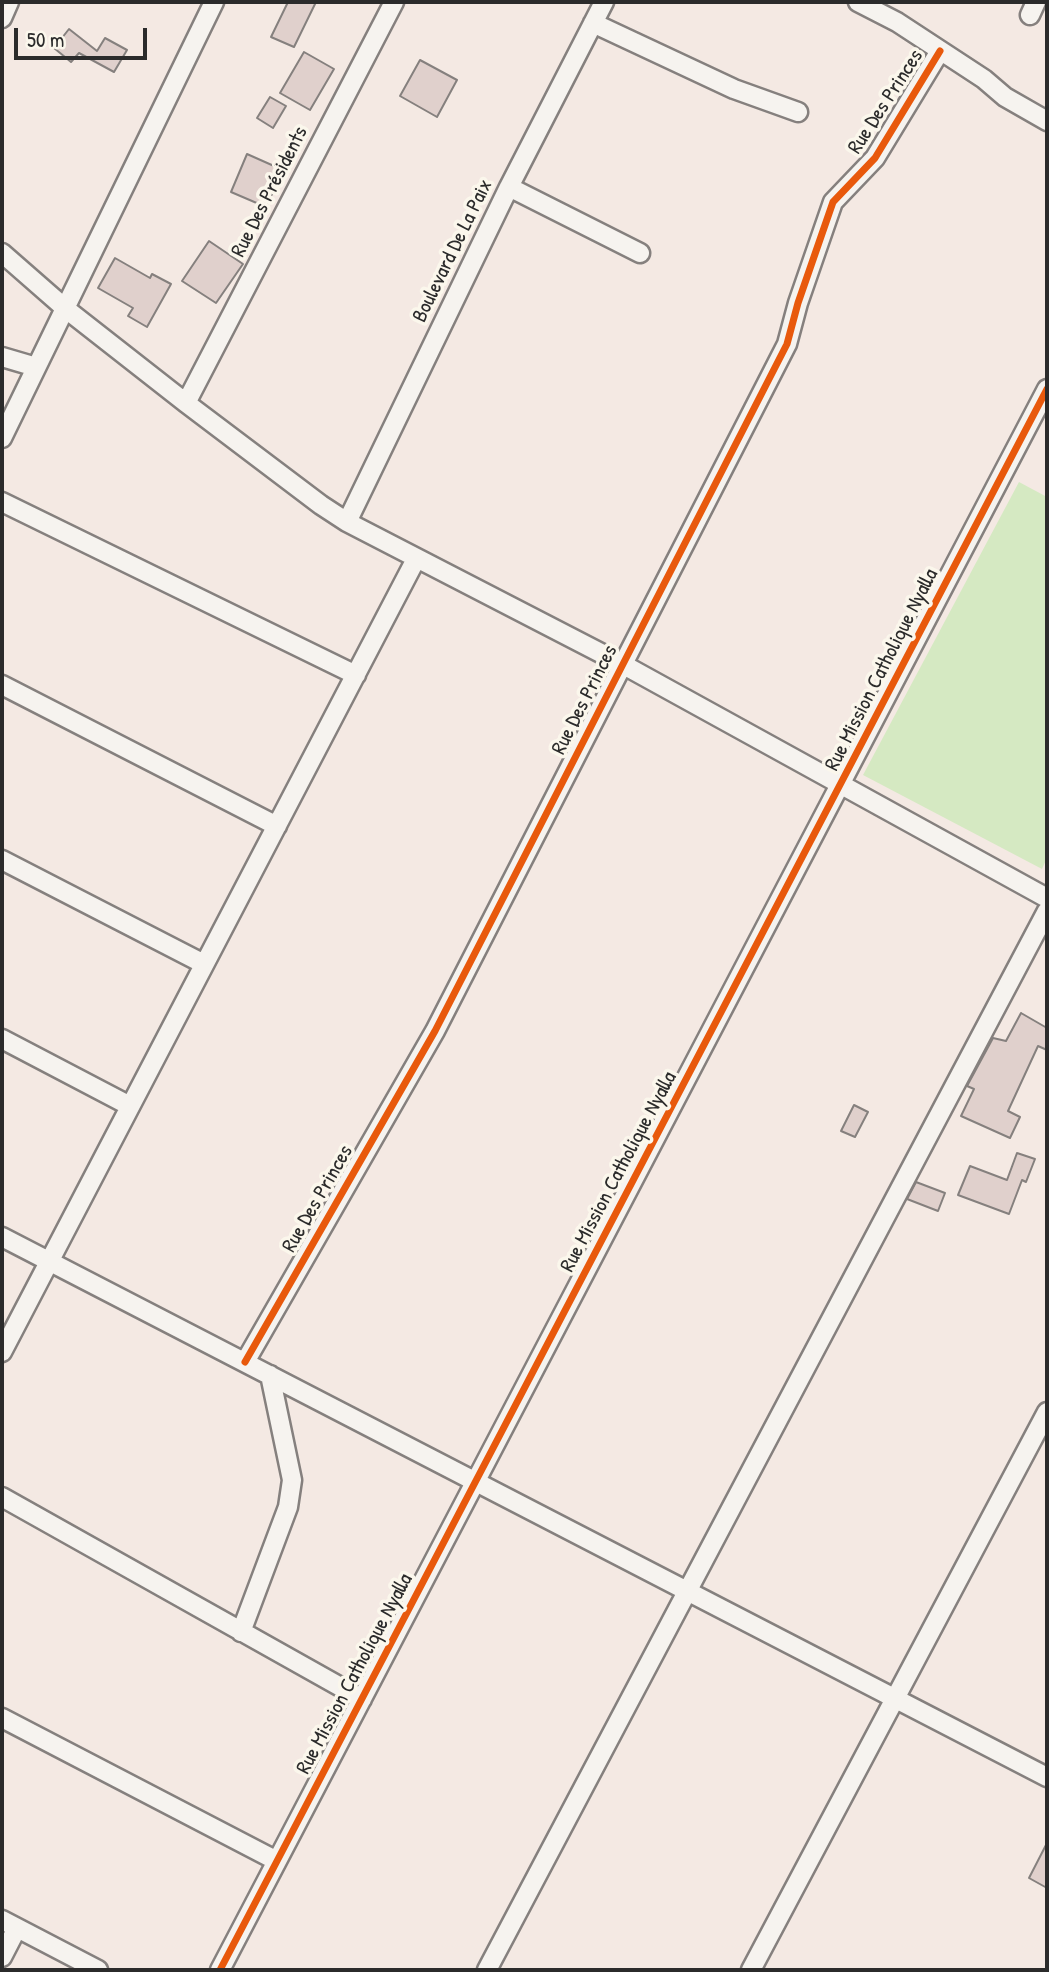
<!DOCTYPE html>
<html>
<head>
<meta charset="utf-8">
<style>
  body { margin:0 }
  #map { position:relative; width:1049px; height:1972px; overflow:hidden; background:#f4e9e3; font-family:"Patrick Hand",sans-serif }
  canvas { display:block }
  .frame { position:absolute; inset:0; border:4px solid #2b2b2b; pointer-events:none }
  .scale { position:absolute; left:14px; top:28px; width:133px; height:32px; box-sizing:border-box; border:4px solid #2b2b2b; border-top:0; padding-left:9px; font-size:21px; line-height:24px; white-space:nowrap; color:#2b2b2b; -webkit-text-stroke:5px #fbf7ec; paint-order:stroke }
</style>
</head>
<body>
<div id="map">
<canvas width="1049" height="1972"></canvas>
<div class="frame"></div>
<div class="scale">50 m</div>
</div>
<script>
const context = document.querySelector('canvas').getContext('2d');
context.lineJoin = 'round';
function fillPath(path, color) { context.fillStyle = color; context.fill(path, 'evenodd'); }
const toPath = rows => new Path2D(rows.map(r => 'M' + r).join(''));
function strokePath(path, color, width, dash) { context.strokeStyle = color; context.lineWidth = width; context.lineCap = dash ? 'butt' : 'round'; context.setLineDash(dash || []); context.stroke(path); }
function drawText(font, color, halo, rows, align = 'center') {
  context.font = font + ' "Patrick Hand",sans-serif'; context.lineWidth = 7; context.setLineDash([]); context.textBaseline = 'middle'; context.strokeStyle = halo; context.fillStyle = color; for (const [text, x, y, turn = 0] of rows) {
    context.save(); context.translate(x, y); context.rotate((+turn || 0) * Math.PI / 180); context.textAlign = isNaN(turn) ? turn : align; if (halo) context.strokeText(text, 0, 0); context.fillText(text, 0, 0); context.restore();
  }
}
fillPath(toPath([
  [1019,482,1047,497,1047,858,1042,869,863,775]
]), '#d5e9c2');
const building = toPath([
  [288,2,316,2,294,47,271,37,288,2],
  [69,29,97,51,105,38,127,50,114,72,79,53,71,62,54,48,69,29],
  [304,52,334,69,310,110,280,93,304,52],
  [420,60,457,80,437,117,400,96,420,60],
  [270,97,286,106,273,128,257,118,270,97],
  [247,154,283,170,266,207,231,192,247,154],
  [209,241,243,264,216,303,182,281,209,241],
  [115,258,150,278,152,274,171,284,147,327,128,316,133,308,98,288,115,258],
  [1021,1013,1047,1028,1047,1050,1038,1046,1008,1111,1020,1117,1010,1138,961,1116,974,1089,967,1086,993,1038,1006,1041,1021,1013],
  [854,1105,868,1112,855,1137,841,1131,854,1105],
  [1017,1153,1035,1159,1026,1182,1022,1180,1009,1214,958,1195,970,1166,1007,1180,1017,1153],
  [916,1182,945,1193,938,1211,907,1199,916,1182],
  [1047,1843,1047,1888,1029,1878,1047,1843]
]);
fillPath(building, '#e0d0cc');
strokePath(building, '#85807e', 2);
const minor = toPath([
  [858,2,897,22,984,79,1005,97,1047,121],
  [1030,15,1036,2],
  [2,18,9,2],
  [593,23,734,89,798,112],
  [509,187,640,253],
  [2,253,66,309,186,403,321,505,347,522,622,664,1047,898],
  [2,357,36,367],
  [186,403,394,2],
  [2,438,214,2],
  [2,502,356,675],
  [347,522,509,187,604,2],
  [2,685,277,826],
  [2,860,204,964],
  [2,1039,130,1106],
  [2,1237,1047,1777],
  [2,1352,416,559],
  [245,1362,435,1031,787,344,798,303,833,202,875,158,940,51],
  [2,1497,362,1699],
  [241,1632,288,1507,292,1480,270,1375],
  [2,1718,277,1861],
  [2,1920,98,1970],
  [2,1957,17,1928],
  [220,1970,1047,389],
  [487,1970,1047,911],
  [751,1970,1047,1412]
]);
strokePath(minor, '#85807e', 23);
strokePath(minor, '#f6f3ef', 18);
strokePath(toPath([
  [245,1362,435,1031,787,344,798,303,833,202,875,158,940,51],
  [220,1970,1047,389]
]), '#e8590c', 7);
drawText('21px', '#2b2b2b', '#fbf7ec', [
  ["Rue Des Princes",886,102,-57],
  ["Rue Des Présidents",270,192,-63],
  ["Boulevard De La Paix",453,251,-64],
  ["Rue Mission Catholique Nyalla",882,670,-63],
  ["Rue Des Princes",585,700,-63],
  ["Rue Mission Catholique Nyalla",619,1172,-62],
  ["Rue Des Princes",318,1199,-60],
  ["Rue Mission Catholique Nyalla",355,1674,-62]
]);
</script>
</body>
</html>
